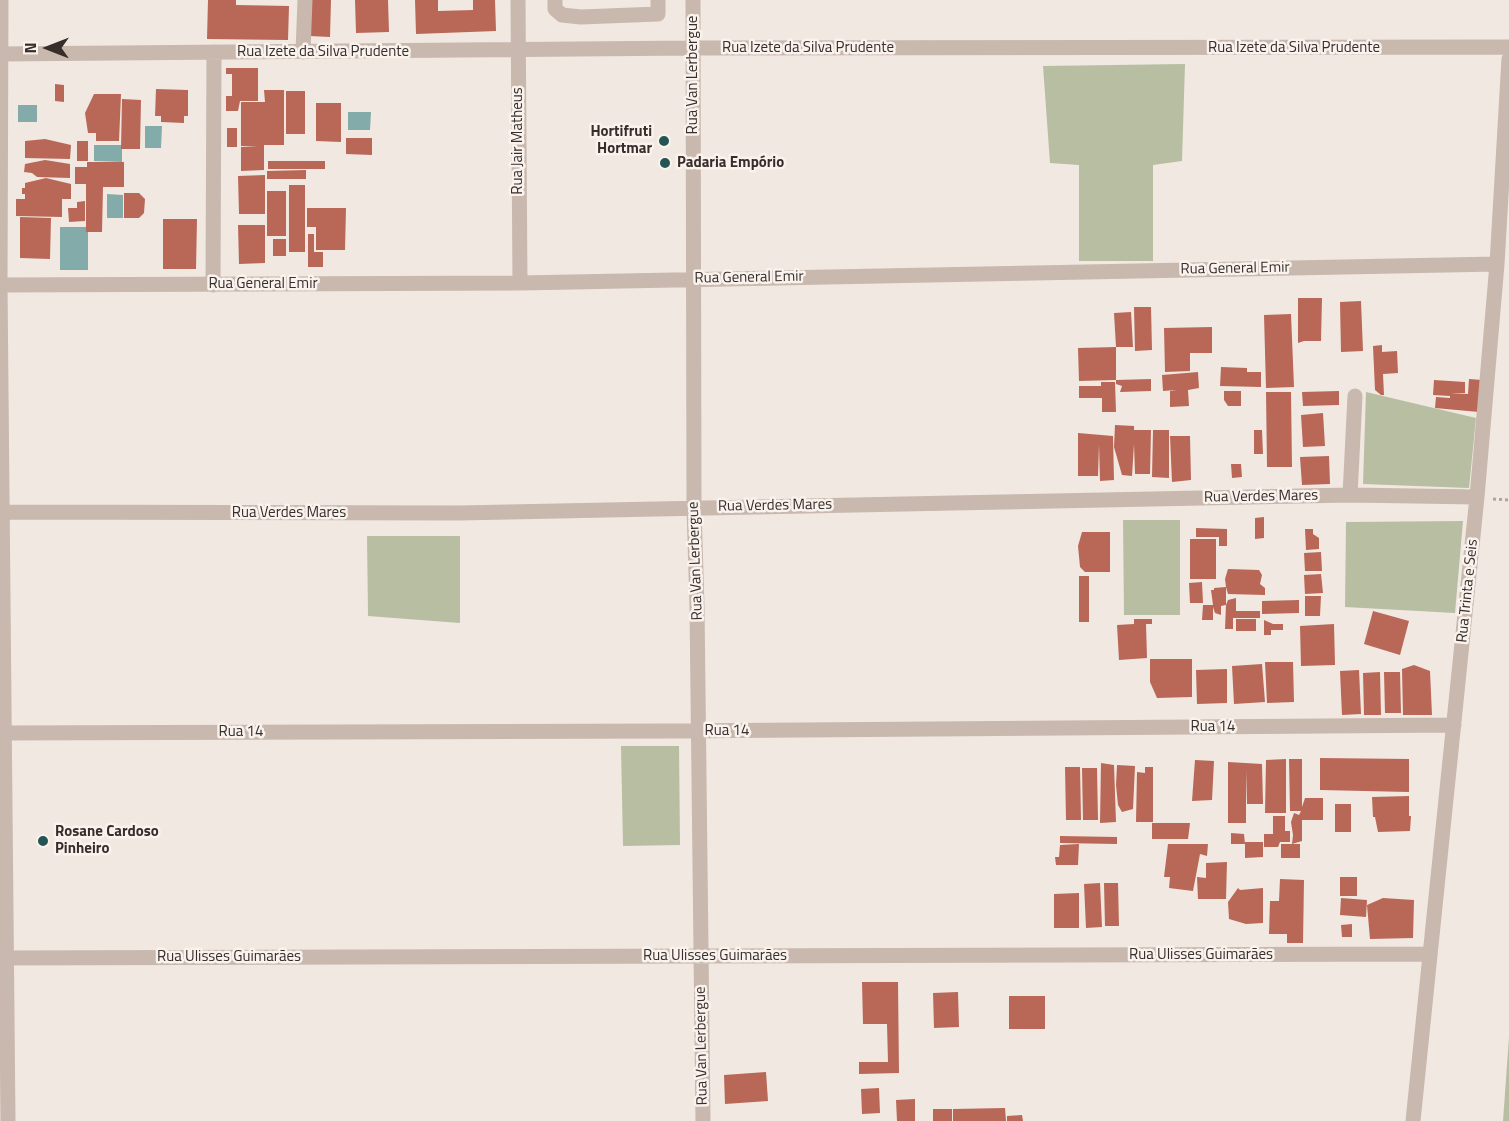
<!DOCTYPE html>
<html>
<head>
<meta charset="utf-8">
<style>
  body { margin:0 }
  #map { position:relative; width:1509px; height:1121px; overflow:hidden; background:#f1e8e1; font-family:"Titillium Web",sans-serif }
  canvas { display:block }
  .north { position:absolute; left:18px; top:18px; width:60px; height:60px; -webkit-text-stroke:4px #f9f2ed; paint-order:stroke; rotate:270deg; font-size:16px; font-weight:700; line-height:24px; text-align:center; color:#372e2b }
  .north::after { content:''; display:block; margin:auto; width:21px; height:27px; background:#372e2b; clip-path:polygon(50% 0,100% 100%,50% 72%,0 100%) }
</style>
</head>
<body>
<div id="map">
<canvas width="1509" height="1121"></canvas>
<div class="north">N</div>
</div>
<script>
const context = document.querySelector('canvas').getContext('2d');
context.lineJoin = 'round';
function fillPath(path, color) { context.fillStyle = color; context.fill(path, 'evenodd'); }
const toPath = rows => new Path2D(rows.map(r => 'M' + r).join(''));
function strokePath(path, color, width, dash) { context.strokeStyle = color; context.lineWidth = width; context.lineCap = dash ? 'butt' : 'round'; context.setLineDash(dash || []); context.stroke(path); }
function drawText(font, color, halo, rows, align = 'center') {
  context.font = font + ' "Titillium Web",sans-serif'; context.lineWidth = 5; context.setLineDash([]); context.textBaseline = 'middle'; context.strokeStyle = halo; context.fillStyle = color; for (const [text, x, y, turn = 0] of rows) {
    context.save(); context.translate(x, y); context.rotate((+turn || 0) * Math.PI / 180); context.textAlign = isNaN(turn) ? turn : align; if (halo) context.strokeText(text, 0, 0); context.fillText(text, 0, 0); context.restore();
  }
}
fillPath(toPath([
  [1185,64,1182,161,1153,165,1153,261,1079,261,1079,165,1050,163,1043,66],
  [1366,392,1476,418,1469,488,1363,484],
  [1123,520,1180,520,1180,615,1124,615],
  [1463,521,1455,613,1345,607,1346,522],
  [367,536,460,536,460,623,368,616],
  [621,746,679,746,680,845,623,846],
  [1509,1037,1509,1121,1503,1121]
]), '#b7bea2');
fillPath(toPath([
  [18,105,37,105,37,122,18,122],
  [348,112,371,112,370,130,348,130],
  [145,126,162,126,161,148,145,148],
  [94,145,122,145,122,162,94,161],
  [107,194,123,195,123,218,107,218],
  [60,227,86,227,86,232,88,232,88,270,60,270]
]), '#83abaa');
fillPath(toPath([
  [208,0,236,0,236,5,289,6,288,40,207,39],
  [310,0,331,0,330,37,310,36],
  [355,0,388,0,389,32,356,33],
  [415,0,438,0,438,11,473,10,473,0,495,0,496,31,416,34],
  [226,68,258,68,258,101,240,101,238,111,226,111,226,96,232,96,232,74,226,74],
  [55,84,64,85,64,102,55,101],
  [156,89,188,90,188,116,184,116,184,123,161,122,161,116,155,116],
  [264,90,284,90,284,145,264,145,264,170,241,171,241,147,258,147,241,146,241,102,265,102],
  [286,91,305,91,305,134,286,134],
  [94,94,121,94,119,141,96,141,96,133,88,133,85,113],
  [122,99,141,100,140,149,121,149],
  [316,103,341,103,341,142,316,141],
  [227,128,237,128,237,147,227,147],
  [346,138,372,138,372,155,346,154],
  [45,139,71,145,70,159,25,158,25,141],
  [77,141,88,141,88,161,77,161],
  [45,160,70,164,70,178,37,177,32,173,24,172,25,164],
  [268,161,325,161,325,169,268,169],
  [87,162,124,162,124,187,103,187,102,232,86,232,86,184,75,184,75,167,87,167],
  [306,170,306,179,267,179,267,171],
  [265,175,265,214,239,214,238,176],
  [46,178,71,184,71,199,62,199,62,217,16,216,16,199,25,199,25,194,22,194,22,188,25,188,25,183],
  [289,185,305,185,305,252,289,252],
  [267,191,286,191,286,236,267,236],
  [124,193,139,193,145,199,144,213,139,218,124,218],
  [85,201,85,221,69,222,68,208,77,208,77,202],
  [307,208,346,208,345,250,316,250,316,227,307,227],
  [20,217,51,218,50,259,20,258],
  [163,219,197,219,196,269,163,269],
  [238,225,265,225,265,263,239,264],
  [308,234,314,234,314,252,323,252,323,267,308,267],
  [273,239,286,239,286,256,273,256],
  [1298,298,1322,298,1321,341,1304,341,1298,343],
  [1361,301,1363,351,1341,352,1340,302],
  [1134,307,1151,307,1152,350,1135,351],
  [1131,312,1133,347,1116,347,1114,313],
  [1291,314,1294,387,1266,388,1264,315],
  [1212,327,1212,353,1190,353,1190,371,1165,372,1164,328],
  [1382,345,1382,352,1397,351,1398,373,1383,374,1384,395,1381,395,1375,390,1373,346],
  [1116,347,1116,380,1079,381,1078,348],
  [1221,367,1247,368,1247,372,1261,372,1261,387,1220,386],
  [1198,372,1199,388,1188,390,1189,406,1170,407,1170,391,1176,390,1163,391,1162,375],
  [1151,379,1151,391,1120,392,1122,386,1116,384,1116,380],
  [1469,379,1482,380,1479,412,1435,408,1436,397,1450,398,1450,396,1433,395,1434,380,1465,382,1465,393,1450,393,1468,394],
  [1101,382,1115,382,1116,412,1102,412,1102,398,1079,398,1079,386,1101,386],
  [1224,391,1241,391,1241,406,1228,406,1224,400],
  [1339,391,1339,405,1303,406,1302,392],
  [1266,392,1291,392,1292,467,1267,467],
  [1323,413,1325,446,1303,447,1301,415],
  [1115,425,1134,426,1134,430,1151,430,1150,474,1135,474,1134,444,1132,476,1122,475,1114,447],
  [1153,430,1169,430,1169,478,1152,477],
  [1254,430,1262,430,1263,454,1254,454],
  [1078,433,1113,436,1114,480,1100,481,1099,444,1098,476,1078,476],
  [1170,436,1190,436,1191,480,1172,482],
  [1329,456,1330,484,1302,485,1300,457],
  [1231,464,1241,464,1242,477,1232,478],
  [1264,517,1264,538,1255,539,1255,518],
  [1196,528,1227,529,1227,546,1219,546,1219,537,1196,537],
  [1305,529,1313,529,1313,534,1319,538,1319,549,1306,550],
  [1082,532,1110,532,1110,572,1085,572,1080,567,1078,546],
  [1190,539,1216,539,1216,579,1190,579],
  [1321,552,1322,571,1305,571,1304,553],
  [1228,569,1259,570,1262,575,1260,584,1265,588,1265,595,1228,594,1226,587,1226,605,1228,600,1236,598,1236,611,1260,611,1260,618,1233,618,1233,629,1225,629,1226,605,1221,606,1221,615,1215,613,1213,607,1213,620,1202,620,1203,605,1213,605,1211,590,1214,590,1214,588,1226,587,1225,579],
  [1321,574,1323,593,1305,594,1304,575],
  [1079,576,1089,576,1089,622,1079,622],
  [1202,582,1203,603,1190,603,1189,583],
  [1305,596,1321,596,1320,616,1305,616],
  [1299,600,1299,613,1262,614,1262,601],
  [1373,611,1409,621,1400,655,1364,644],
  [1134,619,1152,619,1152,624,1146,624,1147,658,1119,660,1117,625,1134,624],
  [1236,619,1256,619,1256,631,1236,631],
  [1264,620,1273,624,1283,624,1283,630,1271,630,1271,635,1264,635],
  [1334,624,1335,665,1301,666,1300,626],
  [1150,659,1192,659,1192,697,1157,698,1150,682],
  [1265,662,1293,662,1294,702,1267,703],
  [1262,664,1265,702,1234,704,1232,666],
  [1414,665,1430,671,1432,715,1403,715,1402,669],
  [1227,669,1227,703,1197,704,1196,670],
  [1359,670,1361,714,1342,715,1340,671],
  [1380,672,1381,715,1364,715,1363,673],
  [1384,672,1400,672,1401,713,1385,713],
  [1320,758,1409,759,1409,792,1320,790],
  [1286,759,1286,813,1265,813,1266,760],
  [1289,759,1302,759,1302,807,1305,798,1323,798,1323,820,1302,820,1302,841,1292,844,1293,835,1291,822,1294,813,1299,815,1301,811,1290,811],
  [1195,760,1214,761,1212,800,1192,801],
  [1228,762,1262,764,1263,804,1247,804,1246,770,1246,823,1228,823],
  [1101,763,1114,765,1116,822,1100,823],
  [1117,765,1135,766,1133,809,1122,812,1118,805,1116,785],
  [1065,767,1080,767,1081,820,1066,820],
  [1145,767,1153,767,1153,822,1136,822,1137,772,1145,773],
  [1082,768,1097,768,1098,820,1083,820],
  [1409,796,1409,816,1411,816,1410,831,1378,832,1375,817,1373,817,1372,797],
  [1335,804,1351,804,1351,832,1335,832],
  [1273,816,1285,816,1285,831,1290,831,1290,842,1280,842,1278,847,1264,847,1264,834,1273,834],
  [1152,823,1190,823,1188,839,1152,839],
  [1231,833,1244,834,1245,844,1231,844],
  [1060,836,1117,837,1117,844,1060,843],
  [1245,842,1263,842,1263,857,1245,858],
  [1079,844,1078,865,1056,865,1055,857,1059,857,1060,845],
  [1168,844,1208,844,1207,856,1200,854,1193,891,1169,888,1170,877,1164,877],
  [1281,844,1300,844,1300,858,1281,858],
  [1227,862,1226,899,1198,899,1197,877,1206,878,1206,863],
  [1340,877,1357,877,1357,896,1340,896],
  [1280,879,1304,880,1303,943,1287,943,1287,934,1269,934,1270,901,1279,901],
  [1100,883,1102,927,1086,928,1084,884],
  [1104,883,1118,883,1119,926,1105,926],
  [1238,888,1240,890,1263,888,1263,923,1246,924,1229,919,1228,902],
  [1079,893,1079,928,1054,928,1054,894],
  [1341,898,1367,900,1366,917,1340,915],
  [1383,898,1414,900,1413,938,1370,939,1367,905],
  [1352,924,1352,937,1342,937,1341,925],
  [862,982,898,982,899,1073,859,1074,859,1062,888,1062,887,1024,863,1024],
  [958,992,959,1027,934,1028,933,993],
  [1009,996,1045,996,1045,1029,1009,1029],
  [766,1072,768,1101,725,1104,724,1075],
  [879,1088,880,1113,862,1114,861,1089],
  [915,1099,915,1121,897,1121,896,1100],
  [1005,1108,1006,1121,953,1121,953,1109],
  [933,1109,952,1109,952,1121,933,1121],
  [1022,1115,1023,1121,1007,1121,1007,1116]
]), '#b96757');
strokePath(toPath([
  [1493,499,1509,500]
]), '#b4a298', 3, [3, 3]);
strokePath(toPath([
  [1,0,0,285,8,1121],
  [518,0,520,283],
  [555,0,555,9,562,15,581,17,658,14,658,0],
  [693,0,694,508,697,606,703,1121],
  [303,52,305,0],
  [0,54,693,48,1509,47],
  [0,285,520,283,1497,264],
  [213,285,214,52],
  [1350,495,1355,396],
  [0,512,459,513,1350,495,1477,497],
  [0,733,671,731,1454,725],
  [0,958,1429,954],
  [1413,1121,1477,497,1497,264,1509,59]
]), '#c8b8ae', 15);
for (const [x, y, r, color] of [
  [664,141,6,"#255454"],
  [665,163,6,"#255454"],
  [43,841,6,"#255454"]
]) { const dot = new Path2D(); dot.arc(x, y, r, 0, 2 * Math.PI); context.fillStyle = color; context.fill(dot); strokePath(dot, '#f9f2ed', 2); }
drawText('15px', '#372e2b', '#f9f2ed', [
  ["Rua Izete da Silva Prudente",808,48],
  ["Rua Izete da Silva Prudente",1294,48],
  ["Rua Izete da Silva Prudente",323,52],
  ["Rua Van Lerbergue",693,75,-90],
  ["Rua Jair Matheus",518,141,-90],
  ["Rua General Emir",1235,269,-1],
  ["Rua General Emir",749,278,-1],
  ["Rua General Emir",263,284],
  ["Rua Verdes Mares",1261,497,-1],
  ["Rua Verdes Mares",775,506,-1],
  ["Rua Verdes Mares",289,513],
  ["Rua Van Lerbergue",696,561,-92],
  ["Rua Trinta e Seis",1468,591,-84],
  ["Rua 14",1213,727],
  ["Rua 14",727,731],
  ["Rua 14",241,732],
  ["Rua Ulisses Guimarães",1201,955],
  ["Rua Ulisses Guimarães",715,956],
  ["Rua Ulisses Guimarães",229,957],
  ["Rua Van Lerbergue",702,1046,-91]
]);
drawText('bold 15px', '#372e2b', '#f9f2ed', [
  ["Hortifruti",652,132,"right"],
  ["Hortmar",652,149,"right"],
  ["Padaria Empório",677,163],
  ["Rosane Cardoso",55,832],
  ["Pinheiro",55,849]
], 'left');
</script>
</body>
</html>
